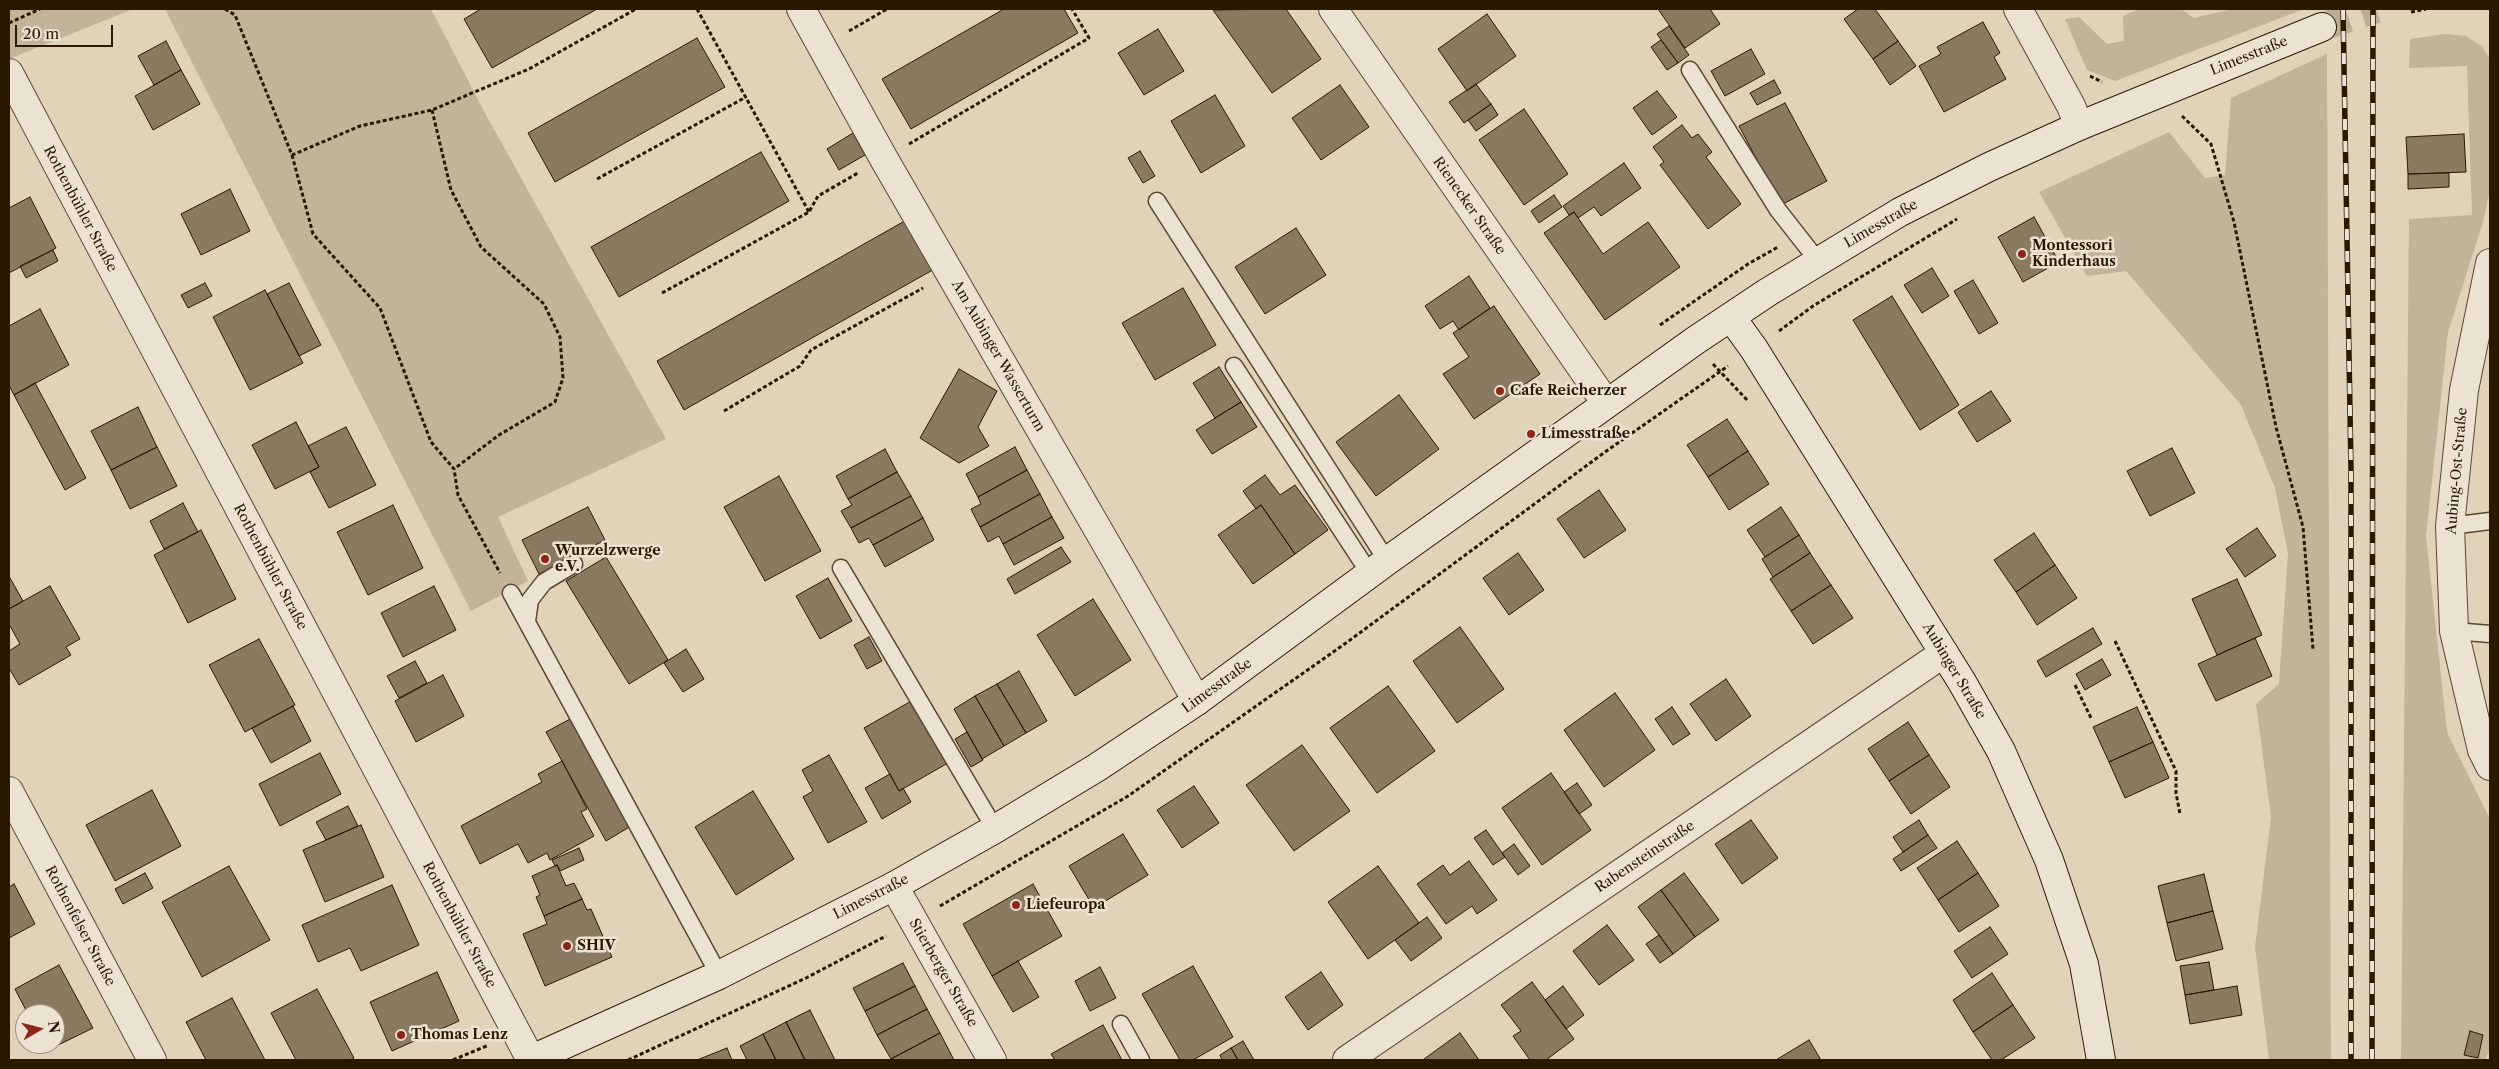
<!DOCTYPE html>
<html>
<head>
<meta charset="utf-8">
<style>
  body { margin:0 }
  #map { position:relative; width:2499px; height:1069px; overflow:hidden; background:#e1d3ba; font-family:"Libre Caslon Text",serif }
  canvas { display:block }
  .frame { position:absolute; inset:0; border:10px solid #291901; pointer-events:none }
  .north { position:absolute; left:15px; top:1004px; width:50px; height:50px; box-sizing:border-box; background:#ece2d2; border:1px solid #9e927e; border-radius:50%; rotate:82deg; font-size:14px; font-weight:700; line-height:20px; text-align:center; color:#291901 }
  .north::after { content:''; display:block; margin:auto; width:18px; height:22px; background:#8f2418; clip-path:polygon(50% 0,100% 100%,50% 72%,0 100%) }
  .scale { position:absolute; left:15px; top:25px; width:98px; height:22px; box-sizing:border-box; border:2px solid #291901; border-top:0; padding-left:6px; font-size:15px; line-height:18px; white-space:nowrap; color:#291901; -webkit-text-stroke:4px #ece2d2; paint-order:stroke }
</style>
</head>
<body>
<div id="map">
<canvas width="2499" height="1069"></canvas>
<div class="frame"></div>
<div class="north">N</div>
<div class="scale">20 m</div>
</div>
<script>
const context = document.querySelector('canvas').getContext('2d');
context.lineJoin = 'round';
function fillPath(path, color) { context.fillStyle = color; context.fill(path, 'evenodd'); }
const toPath = rows => new Path2D(rows.map(r => 'M' + r).join(''));
function strokePath(path, color, width, dash) { context.strokeStyle = color; context.lineWidth = width; context.lineCap = dash ? 'butt' : 'round'; context.setLineDash(dash || []); context.stroke(path); }
function drawText(font, color, halo, rows, align = 'center') {
  context.font = font + ' "Libre Caslon Text",serif'; context.lineWidth = 5; context.setLineDash([]); context.textBaseline = 'middle'; context.strokeStyle = halo; context.fillStyle = color; for (const [text, x, y, turn = 0] of rows) {
    context.save(); context.translate(x, y); context.rotate((+turn || 0) * Math.PI / 180); context.textAlign = isNaN(turn) ? turn : align; if (halo) context.strokeText(text, 0, 0); context.fillText(text, 0, 0); context.restore();
  }
}
fillPath(toPath([
  [9,9,133,9,9,59],
  [165,9,431,9,485,113,666,439,498,517,528,581,471,611],
  [2139,9,2181,9,2194,18,2232,9,2304,9,2115,81,2087,70,2065,19,2079,17,2107,44,2124,41,2123,16],
  [2445,34,2466,36,2482,46,2490,59,2490,190,2483,222,2448,332,2426,536,2447,732,2490,819,2490,1049,2485,1060,2401,1060,2409,219,2472,215,2467,66,2409,68,2410,39],
  [2327,54,2331,1060,2269,1060,2255,947,2271,817,2256,704,2279,684,2288,553,2275,488,2241,405,2126,271,2087,276,2039,192,2169,132,2205,178,2225,175,2231,98]
]), '#c2b39b');
const building = toPath([
  [481,9,597,9,492,68,464,19,481,9],
  [1004,9,1064,9,1078,33,911,129,882,79,1004,9],
  [1286,9,1321,59,1272,93,1213,10,1286,9],
  [1658,9,1710,9,1720,24,1685,48,1658,9],
  [1858,9,1875,9,1898,41,1873,59,1844,19,1858,9],
  [1487,14,1516,56,1467,91,1438,49,1487,14],
  [1983,22,2000,53,1994,57,2006,79,1944,112,1919,66,1941,54,1937,47,1983,22],
  [1669,26,1689,55,1678,63,1657,34,1669,26],
  [1158,29,1184,71,1144,95,1118,53,1158,29],
  [697,38,725,87,555,182,528,133,697,38],
  [1661,40,1678,63,1667,70,1651,47,1661,40],
  [166,41,181,70,154,85,138,56,166,41],
  [1898,41,1916,66,1890,85,1873,59,1898,41],
  [1751,49,1765,74,1725,96,1711,71,1751,49],
  [181,70,200,104,153,130,135,96,181,70],
  [1774,80,1781,93,1757,105,1750,93,1774,80],
  [1476,84,1491,104,1464,123,1449,102,1476,84],
  [1340,85,1369,127,1321,160,1292,118,1340,85],
  [1657,91,1677,117,1652,135,1633,108,1657,91],
  [1215,95,1245,146,1201,173,1171,121,1215,95],
  [1785,103,1827,181,1781,205,1739,126,1785,103],
  [1491,104,1498,115,1476,131,1468,120,1491,104],
  [1524,109,1568,174,1524,205,1479,140,1524,109],
  [1682,125,1692,138,1698,134,1712,152,1706,157,1741,204,1708,229,1660,165,1664,162,1653,147,1682,125],
  [853,133,865,155,839,170,827,149,853,133],
  [2464,134,2466,172,2408,174,2406,137,2464,134],
  [1140,151,1155,176,1143,183,1128,158,1140,151],
  [761,152,789,201,619,297,591,247,761,152],
  [1624,163,1641,188,1601,216,1594,207,1578,218,1574,212,1569,215,1563,206,1624,163],
  [2449,173,2449,187,2408,189,2408,174,2449,173],
  [230,189,250,231,201,255,181,214,230,189],
  [1554,195,1562,207,1539,223,1531,211,1554,195],
  [30,197,56,248,9,273,9,208,30,197],
  [1574,212,1603,254,1648,222,1680,267,1605,320,1544,233,1574,212],
  [2034,217,2059,262,2023,282,1998,237,2034,217],
  [910,218,938,267,684,410,657,361,910,218],
  [1296,228,1326,275,1265,314,1235,267,1296,228],
  [53,250,58,261,26,278,20,266,53,250],
  [1932,268,1949,296,1922,313,1904,285,1932,268],
  [1469,276,1490,308,1459,330,1453,321,1440,329,1425,306,1469,276],
  [1973,280,1998,323,1979,334,1954,291,1973,280],
  [205,283,212,296,188,308,181,295,205,283],
  [289,283,321,345,299,356,267,294,289,283],
  [1183,288,1216,345,1155,380,1122,323,1183,288],
  [265,290,303,363,250,390,213,317,265,290],
  [1892,296,1959,405,1920,430,1853,320,1892,296],
  [1494,306,1540,374,1474,419,1443,374,1469,357,1453,333,1494,306],
  [40,309,69,365,14,395,9,385,9,326,40,309],
  [1219,367,1241,402,1215,418,1193,383,1219,367],
  [959,369,997,391,978,427,989,446,959,463,920,438,959,369],
  [35,383,86,478,65,490,14,395,35,383],
  [1991,391,2011,421,1977,442,1958,412,1991,391],
  [1399,395,1439,449,1376,496,1336,442,1399,395],
  [1241,402,1257,427,1212,454,1196,430,1241,402],
  [138,407,157,447,111,470,91,431,138,407],
  [1727,419,1748,451,1708,477,1687,445,1727,419],
  [296,422,319,467,275,489,252,445,296,422],
  [346,427,376,485,329,508,310,472,319,467,308,446,346,427],
  [157,447,177,486,130,509,111,470,157,447],
  [1015,447,1027,470,978,497,966,474,1015,447],
  [2172,448,2195,493,2150,516,2127,471,2172,448],
  [885,449,897,472,848,499,836,476,885,449],
  [1748,451,1769,484,1729,510,1708,477,1748,451],
  [1027,470,1040,494,980,527,971,509,981,504,978,497,1027,470],
  [897,472,911,496,851,528,841,511,852,505,848,499,897,472],
  [1265,475,1280,495,1295,485,1328,530,1295,554,1261,505,1256,509,1243,491,1265,475],
  [779,476,821,551,765,581,724,507,779,476],
  [1599,490,1626,530,1584,558,1557,519,1599,490],
  [1040,494,1052,517,1003,544,999,536,988,542,980,527,1040,494],
  [911,496,923,518,873,545,869,538,859,543,851,528,911,496],
  [183,503,198,532,164,549,150,521,183,503],
  [393,505,423,568,368,595,337,532,393,505],
  [1261,505,1295,554,1253,584,1218,535,1261,505],
  [588,507,605,540,539,574,522,540,588,507],
  [1781,507,1799,535,1765,557,1747,530,1781,507],
  [1052,517,1064,538,1014,565,1003,544,1052,517],
  [923,518,934,540,885,567,873,545,923,518],
  [2257,528,2276,556,2245,577,2226,549,2257,528],
  [201,530,236,599,188,623,154,555,201,530],
  [2034,533,2055,565,2016,592,1994,560,2034,533],
  [1799,535,1810,553,1773,577,1762,559,1799,535],
  [1061,547,1071,562,1015,594,1007,579,1061,547],
  [1518,553,1544,590,1509,615,1483,578,1518,553],
  [1810,553,1831,585,1791,611,1770,579,1810,553],
  [606,557,668,660,629,684,566,581,606,557],
  [2055,565,2077,598,2037,625,2016,592,2055,565],
  [10,578,23,601,9,609,9,579,10,578],
  [828,578,852,621,820,639,796,596,828,578],
  [2237,579,2262,635,2217,655,2192,599,2237,579],
  [1831,585,1853,618,1813,644,1791,611,1831,585],
  [50,586,80,639,66,647,71,655,19,685,9,668,9,651,20,644,9,624,9,609,50,586],
  [434,586,456,630,403,657,381,613,434,586],
  [1093,599,1131,660,1075,696,1037,635,1093,599],
  [1460,627,1504,689,1457,723,1413,661,1460,627],
  [2093,628,2102,644,2046,677,2037,661,2093,628],
  [869,637,882,661,867,669,854,645,869,637],
  [2255,638,2272,676,2216,701,2198,664,2255,638],
  [259,639,295,705,245,732,209,665,259,639],
  [686,649,704,679,683,692,664,663,686,649],
  [2102,659,2111,675,2085,690,2076,674,2102,659],
  [415,661,427,683,399,698,387,676,415,661],
  [1019,671,1047,721,1026,733,997,684,1019,671],
  [443,675,464,716,416,742,395,701,443,675],
  [1726,679,1751,716,1716,741,1690,704,1726,679],
  [997,684,1026,733,1004,746,975,696,997,684],
  [1388,686,1435,751,1377,793,1330,728,1388,686],
  [1615,693,1655,750,1604,787,1564,730,1615,693],
  [975,696,1004,746,982,759,954,709,975,696],
  [913,700,948,763,899,791,864,728,913,700],
  [293,706,311,741,271,763,252,728,293,706],
  [1672,707,1690,734,1673,745,1655,719,1672,707],
  [2137,707,2153,742,2109,762,2093,727,2137,707],
  [572,718,631,826,606,841,546,732,572,718],
  [1908,722,1929,755,1889,781,1868,749,1908,722],
  [967,732,983,760,971,767,955,739,967,732],
  [2153,742,2169,778,2125,798,2109,762,2153,742],
  [1302,745,1350,811,1294,851,1246,785,1302,745],
  [320,753,341,794,280,826,259,784,320,753],
  [829,755,867,822,828,843,803,797,813,791,802,770,829,755],
  [1929,755,1950,787,1911,814,1889,781,1929,755],
  [562,761,587,809,581,812,594,836,550,860,547,853,528,863,518,844,480,864,461,826,542,782,538,774,562,761],
  [1551,773,1591,830,1542,865,1502,808,1551,773],
  [890,774,899,791,903,788,911,802,882,819,865,788,890,774],
  [1577,783,1592,805,1579,814,1564,792,1577,783],
  [1194,786,1219,823,1182,848,1157,810,1194,786],
  [152,790,181,846,115,881,86,825,152,790],
  [753,791,794,859,736,895,695,827,753,791],
  [348,806,358,826,326,840,316,822,348,806],
  [1751,820,1778,858,1742,884,1715,844,1751,820],
  [1919,820,1928,835,1903,852,1893,837,1919,820],
  [361,825,384,877,325,902,303,850,361,825],
  [1486,830,1505,857,1493,865,1474,838,1486,830],
  [1123,834,1148,875,1094,908,1069,866,1123,834],
  [1928,835,1937,848,1901,871,1893,859,1928,835],
  [1957,841,1978,873,1938,900,1917,868,1957,841],
  [1514,844,1530,866,1518,875,1502,853,1514,844],
  [579,848,584,860,560,871,557,865,555,866,552,860,579,848],
  [1469,861,1497,900,1477,914,1472,906,1446,924,1417,884,1443,865,1450,875,1469,861],
  [557,865,566,886,574,883,582,899,544,916,536,897,540,895,532,876,557,865],
  [229,866,270,940,202,977,162,902,229,866],
  [1378,866,1419,923,1368,959,1328,902,1378,866],
  [145,873,153,888,123,904,115,889,145,873],
  [1684,873,1719,920,1695,937,1661,890,1684,873],
  [1978,873,1999,906,1959,932,1938,900,1978,873],
  [2204,874,2213,911,2167,923,2158,886,2204,874],
  [14,884,35,924,9,938,9,887,14,884],
  [1033,884,1062,936,992,976,963,924,1033,884],
  [392,885,419,945,361,971,350,948,318,962,302,925,392,885],
  [1661,890,1695,937,1673,954,1638,907,1661,890],
  [582,899,587,910,591,909,612,957,545,986,523,934,547,924,544,916,582,899],
  [2213,911,2223,949,2176,961,2167,923,2213,911],
  [1427,917,1442,938,1411,961,1395,940,1427,917],
  [1607,925,1634,960,1599,985,1573,951,1607,925],
  [1990,927,2008,954,1972,978,1954,951,1990,927],
  [1659,935,1673,954,1660,963,1646,944,1659,935],
  [1018,961,1039,997,1013,1012,992,976,1018,961],
  [2209,962,2214,990,2185,995,2180,966,2209,962],
  [903,963,915,986,865,1011,853,988,903,963],
  [59,965,93,1028,48,1050,45,1044,55,1044,55,1014,28,1014,15,989,59,965],
  [1193,966,1233,1037,1193,1060,1180,1060,1142,994,1193,966],
  [1100,967,1116,998,1090,1011,1075,981,1100,967],
  [437,972,459,1021,392,1051,370,1002,437,972],
  [1321,972,1343,1005,1308,1030,1285,997,1321,972],
  [1992,973,2013,1005,1973,1032,1953,1000,1992,973],
  [1532,982,1574,1039,1546,1060,1530,1060,1513,1036,1521,1031,1501,1005,1532,982],
  [915,986,927,1009,877,1035,865,1011,915,986],
  [1563,986,1584,1015,1566,1029,1545,1000,1563,986],
  [2237,986,2242,1015,2190,1024,2185,995,2237,986],
  [317,989,354,1058,350,1060,296,1060,271,1013,317,989],
  [232,998,265,1060,206,1060,186,1022,232,998],
  [2013,1005,2035,1038,2001,1060,1992,1060,1973,1032,2013,1005],
  [927,1009,940,1033,891,1059,877,1035,927,1009],
  [810,1010,835,1060,805,1060,786,1022,810,1010],
  [786,1022,805,1060,776,1060,763,1034,786,1022],
  [1103,1025,1122,1060,1055,1060,1051,1054,1103,1025],
  [2470,1031,2483,1035,2478,1058,2464,1055,2470,1031],
  [940,1033,954,1060,891,1060,891,1059,940,1033],
  [1460,1033,1479,1060,1425,1060,1424,1059,1460,1033],
  [763,1034,776,1060,747,1060,740,1046,763,1034],
  [1809,1040,1821,1060,1776,1060,1809,1040],
  [1243,1041,1254,1060,1238,1060,1231,1048,1243,1041],
  [727,1048,732,1060,697,1060,727,1048],
  [1231,1048,1238,1060,1222,1060,1220,1055,1231,1048]
]);
fillPath(building, '#897a61');
strokePath(building, '#291901', 1);
strokePath(toPath([
  [2322,27,2376,9]
]), '#bcae95', 28, [28, 14]);
const lane = toPath([
  [1690,70,1778,210,1818,261],
  [1157,201,1387,561],
  [1234,366,1370,574],
  [2450,526,2490,521],
  [841,568,995,829],
  [511,593,719,975],
  [527,621,530,600,544,582,574,564],
  [2454,631,2490,634],
  [1121,1024,1141,1060]
]);
const street = toPath([
  [801,9,884,159,1197,701],
  [1333,9,1606,403],
  [2018,9,2071,106,2079,126],
  [9,73,531,1060],
  [2490,263,2464,390,2450,526,2454,631,2482,750,2490,766],
  [9,791,152,1060],
  [894,886,992,1060],
  [1347,1060,1944,653]
]);
const secondary = toPath([
  [1731,317,1754,349,1962,682,2001,751,2049,860,2084,964,2101,1060],
  [530,1060,719,975,894,886,995,829,1096,768,1197,701,1387,561,1696,340,1768,292,1900,212,1989,167,2079,126,2322,27]
]);
strokePath(lane, '#57482f', 19);
strokePath(street, '#57482f', 30);
strokePath(secondary, '#291901', 30);
strokePath(toPath([
  [225,9,235,15,292,155,360,126,432,110,529,69,636,9],
  [697,9,809,212],
  [2411,12,2426,9],
  [9,23,40,9],
  [849,31,887,9],
  [2090,76,2102,82],
  [432,110,451,190,481,247,544,304,560,337,563,378,555,402,499,435,454,469],
  [2182,116,2211,144,2234,222,2276,427,2303,527,2313,649],
  [909,144,1089,38,1072,9],
  [292,155,313,234,380,308,431,442,454,469,458,495,500,573],
  [597,179,746,97],
  [662,293,809,212,818,196,858,173],
  [1660,325,1748,264,1778,247],
  [1779,331,1813,306,1957,219],
  [1713,364,1748,401],
  [724,411,800,366,811,350,923,288],
  [2115,641,2176,771,2176,793,2180,814],
  [2075,685,2092,720],
  [940,906,1128,796,1346,643,1605,452,1728,366],
  [453,1060,489,1045],
  [628,1060,806,978,886,936]
]), '#291901', 3, [4, 2.5]);
strokePath(lane, '#ece2d2', 16);
strokePath(street, '#ece2d2', 28);
strokePath(secondary, '#ece2d2', 28);
const rail = toPath([
  [2343,9,2351,469,2351,1060],
  [2372,1060,2373,9]
]);
strokePath(rail, '#291901', 5.5);
strokePath(rail, '#ece2d2', 4, [11]);
for (const [x, y, r, color] of [
  [2022,254,5,"#8f2418"],
  [1500,391,5,"#8f2418"],
  [1531,434,5,"#8f2418"],
  [545,559,5,"#8f2418"],
  [1016,905,5,"#8f2418"],
  [567,946,5,"#8f2418"],
  [401,1035,5,"#8f2418"]
]) { const dot = new Path2D(); dot.arc(x, y, r, 0, 2 * Math.PI); context.fillStyle = color; context.fill(dot); strokePath(dot, '#ece2d2', 2); }
drawText('14px', '#291901', '#ece2d2', [
  ["Limesstraße",2249,56,-22],
  ["Rienecker Straße",1469,206,55],
  ["Rothenbühler Straße",80,209,62],
  ["Limesstraße",1881,224,-30],
  ["Am Aubinger Wasserturm",998,356,60],
  ["Aubing-Ost-Straße",2457,471,-85],
  ["Rothenbühler Straße",270,567,62],
  ["Aubinger Straße",1954,671,59],
  ["Limesstraße",1217,686,-36],
  ["Rabensteinstraße",1645,857,-34],
  ["Limesstraße",871,897,-27],
  ["Rothenbühler Straße",459,925,62],
  ["Rothenfelser Straße",80,926,62],
  ["Stierberger Straße",943,973,60]
]);
drawText('bold 14px', '#291901', '#ece2d2', [
  ["Montessori",2032,246],
  ["Kinderhaus",2032,262],
  ["Cafe Reicherzer",1510,391],
  ["Limesstraße",1541,434],
  ["Wurzelzwerge",555,551],
  ["e.V.",555,567],
  ["Liefeuropa",1026,905],
  ["SHIV",577,946],
  ["Thomas Lenz",411,1035]
], 'left');
</script>
</body>
</html>
